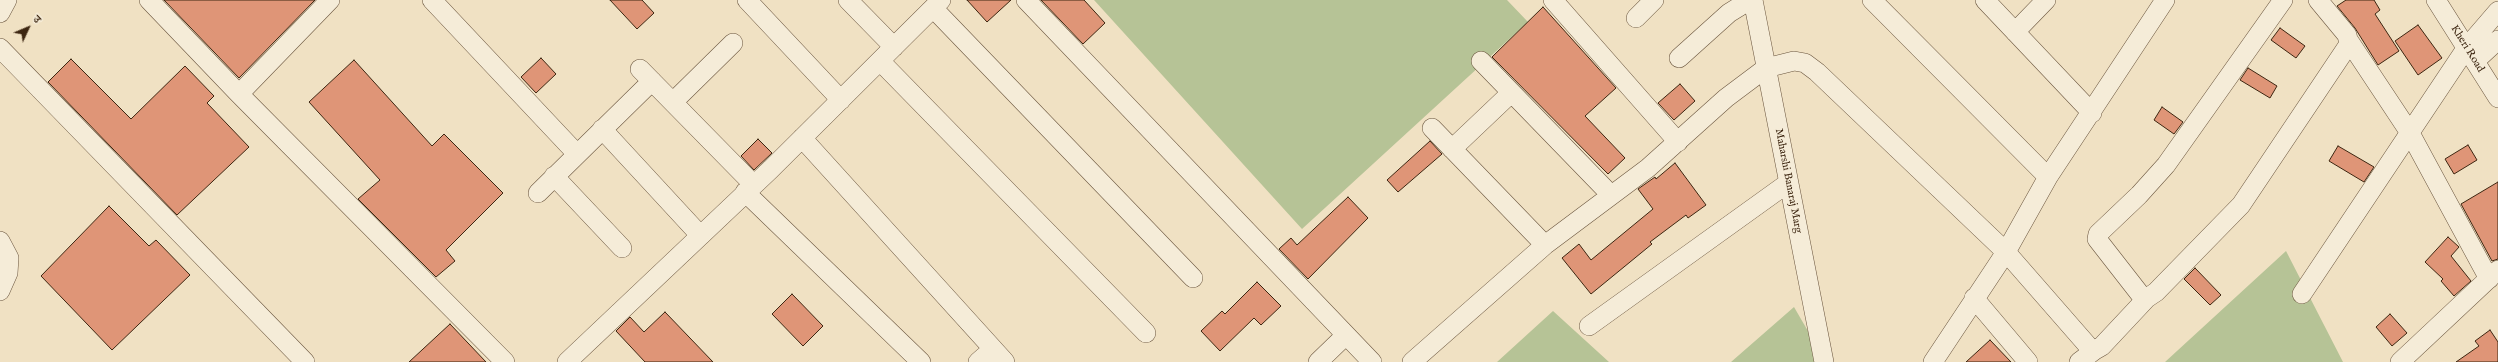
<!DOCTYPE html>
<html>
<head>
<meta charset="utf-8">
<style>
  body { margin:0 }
  #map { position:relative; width:2498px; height:362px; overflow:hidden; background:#f0e1c3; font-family:"IM FELL English","Noto Serif Devanagari",serif }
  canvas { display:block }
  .north { position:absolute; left:8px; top:8px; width:40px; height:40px; -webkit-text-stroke:3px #f5ecd8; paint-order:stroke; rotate:46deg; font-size:11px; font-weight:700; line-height:16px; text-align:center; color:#3d2611 }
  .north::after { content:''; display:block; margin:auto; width:14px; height:18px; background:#3d2611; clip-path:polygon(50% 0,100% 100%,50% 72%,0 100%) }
</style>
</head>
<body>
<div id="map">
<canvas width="2498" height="362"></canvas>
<div class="north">उ</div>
</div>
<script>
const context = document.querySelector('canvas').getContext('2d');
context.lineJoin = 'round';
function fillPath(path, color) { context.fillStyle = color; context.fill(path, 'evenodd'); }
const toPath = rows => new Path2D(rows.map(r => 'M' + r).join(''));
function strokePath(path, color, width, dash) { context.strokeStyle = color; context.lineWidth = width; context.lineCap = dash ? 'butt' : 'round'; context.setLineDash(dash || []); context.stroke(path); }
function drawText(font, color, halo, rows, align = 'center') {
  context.font = font + ' "IM FELL English",serif'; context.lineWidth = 4; context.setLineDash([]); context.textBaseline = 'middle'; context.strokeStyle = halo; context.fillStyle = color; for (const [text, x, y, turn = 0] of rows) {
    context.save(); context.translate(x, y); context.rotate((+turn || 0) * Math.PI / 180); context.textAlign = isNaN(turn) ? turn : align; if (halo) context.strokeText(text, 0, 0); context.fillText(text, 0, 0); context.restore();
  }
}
fillPath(toPath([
  [1094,0,1507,0,1528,22,1302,229],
  [2286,251,2343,362,2165,362],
  [1794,307,1823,357,1817,362,1731,362],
  [1553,311,1609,362,1497,362]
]), '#b6c396');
const building = toPath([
  [164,0,315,0,239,78,164,0],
  [610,0,642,0,654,13,637,29,610,0],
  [967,0,1011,0,987,22,967,0],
  [1041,0,1084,0,1105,23,1083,44,1041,0],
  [2346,0,2374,0,2380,10,2375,14,2399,51,2378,65,2355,28,2337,6,2346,0],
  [1543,7,1616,88,1585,116,1625,158,1608,174,1492,57,1543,7],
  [2418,25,2442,58,2418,75,2395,41,2418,25],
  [2280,28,2305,46,2296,58,2271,40,2280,28],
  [541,58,556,74,536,93,521,77,541,58],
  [71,59,131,119,185,66,214,96,207,103,249,147,177,215,48,82,71,59],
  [354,60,432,146,444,134,503,193,446,250,455,261,436,277,358,199,380,180,309,102,354,60],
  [2248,68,2277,86,2270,98,2240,80,2248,68],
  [1680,84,1695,101,1674,120,1658,103,1680,84],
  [2162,107,2183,122,2174,134,2154,120,2162,107],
  [758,139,772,153,754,170,741,156,758,139],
  [1430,141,1442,154,1398,192,1387,180,1430,141],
  [2468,145,2477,160,2454,174,2445,159,2468,145],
  [2338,146,2374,167,2364,182,2329,161,2338,146],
  [1675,163,1706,205,1688,218,1686,215,1650,242,1652,244,1591,294,1562,258,1579,244,1591,260,1653,209,1638,189,1655,177,1656,179,1675,163],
  [2498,182,2498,259,2492,261,2461,204,2498,182],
  [1348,197,1368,218,1308,279,1279,249,1291,238,1297,245,1348,197],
  [109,206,149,246,156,240,190,275,112,350,41,276,109,206],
  [2448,237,2459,247,2451,256,2471,281,2454,296,2441,281,2443,279,2425,262,2448,237],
  [2195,268,2221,295,2210,305,2184,279,2195,268],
  [1257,282,1281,306,1261,325,1254,318,1220,351,1201,331,1222,311,1225,314,1257,282],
  [792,294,823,326,803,346,772,314,792,294],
  [665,312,713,362,645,362,616,331,630,317,644,332,665,312],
  [2390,314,2407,333,2392,346,2376,327,2390,314],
  [450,324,486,362,409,362,450,324],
  [2490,330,2498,342,2498,362,2456,362,2479,346,2475,341,2490,330],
  [1990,340,2011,362,1966,362,1990,340]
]);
fillPath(building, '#df9577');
strokePath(building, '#3d2611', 1);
const minor = toPath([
  [149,0,239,94,505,362],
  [432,0,577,154],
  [747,0,841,100],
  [848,0,894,47],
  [1026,0,1372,362],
  [1553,0,1678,142],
  [1753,0,1824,362],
  [1872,0,2048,177],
  [1985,0,2092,113],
  [2283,0,2166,165,2139,195,2098,234,2097,239,2143,298,2147,298,2156,292,2241,205,2349,44,2347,35,2318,0],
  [2436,0,2498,98],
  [933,8,1193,278],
  [0,13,7,0],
  [1636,18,1654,0],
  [2015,32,2046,0],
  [2349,41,2410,133,2489,279],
  [0,48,305,362],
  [1679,58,1729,13,1750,0],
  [880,61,1146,333],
  [1481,61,1611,195],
  [2475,61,2498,40],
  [640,69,753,184],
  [239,94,330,0],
  [673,102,733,43],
  [1432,128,1545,245],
  [602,129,699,234],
  [802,138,1005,362],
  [1452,149,1511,93],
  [554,176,622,248],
  [745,192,921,362],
  [538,193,652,81],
  [0,241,9,258,8,273,0,291],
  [2302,294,2467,47,2498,11],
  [1974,298,2028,362],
  [1589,326,1788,183],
  [567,362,771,169,941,0],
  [978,362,993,349],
  [1318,362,1346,335],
  [1412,362,1545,245,1648,168,1726,98,1766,68,1794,61,1805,63,1817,72,2006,252,2089,347,2095,350,2102,346,2147,298],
  [1933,362,2006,252,2048,177,2165,0],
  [2079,362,2095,350],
  [2400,362,2498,270]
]);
strokePath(minor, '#6a553e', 20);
strokePath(minor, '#f5ecd8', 19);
drawText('11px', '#3d2611', '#f5ecd8', [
  ["Kheri Road",2467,49,58],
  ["Maharshi Banaraj Marg",1788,181,79]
]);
</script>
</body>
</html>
